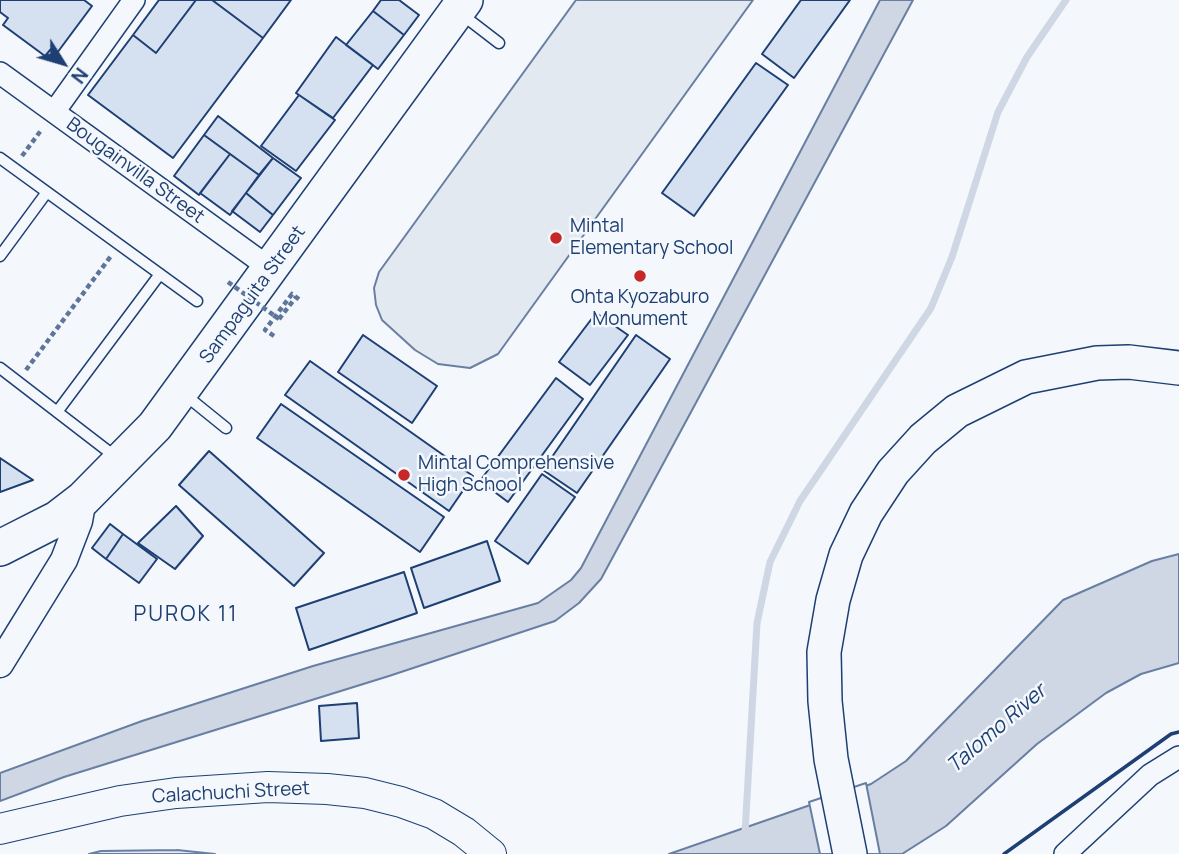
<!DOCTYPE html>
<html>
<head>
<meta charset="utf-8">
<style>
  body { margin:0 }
  #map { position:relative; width:1179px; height:854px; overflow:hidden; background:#f4f7fb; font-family:Manrope,sans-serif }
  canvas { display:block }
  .north { position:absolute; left:28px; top:28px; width:70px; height:70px; -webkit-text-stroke:5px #f4f7fb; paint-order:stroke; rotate:127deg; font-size:19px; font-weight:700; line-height:28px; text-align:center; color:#1d3f73 }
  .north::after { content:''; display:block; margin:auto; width:24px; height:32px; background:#1d3f73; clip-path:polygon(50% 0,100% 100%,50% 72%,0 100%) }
</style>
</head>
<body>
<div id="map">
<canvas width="1179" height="854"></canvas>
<div class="north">N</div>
</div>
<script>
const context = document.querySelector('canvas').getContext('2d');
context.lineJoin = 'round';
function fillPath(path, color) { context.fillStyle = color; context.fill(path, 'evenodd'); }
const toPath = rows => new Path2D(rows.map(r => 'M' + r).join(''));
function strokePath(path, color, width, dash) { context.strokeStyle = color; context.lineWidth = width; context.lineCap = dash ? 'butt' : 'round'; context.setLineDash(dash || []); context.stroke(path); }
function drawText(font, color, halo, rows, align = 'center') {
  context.font = font + ' Manrope,sans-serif'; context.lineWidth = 5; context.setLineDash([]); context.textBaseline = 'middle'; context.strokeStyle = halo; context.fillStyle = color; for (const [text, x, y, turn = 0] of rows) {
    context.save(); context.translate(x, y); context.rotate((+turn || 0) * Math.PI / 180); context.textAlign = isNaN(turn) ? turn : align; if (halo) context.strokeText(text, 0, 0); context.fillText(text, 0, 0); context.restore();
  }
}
const green = toPath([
  [576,0,753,0,498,354,470,368,438,364,415,350,382,320,376,305,374,288,379,272,576,0],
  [177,850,215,854,89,854,101,851,177,850]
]);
fillPath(green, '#e3e9f0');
strokePath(green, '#687fa3', 2);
const water = toPath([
  [880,0,913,0,601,579,579,603,555,621,389,676,64,777,0,801,0,773,142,721,313,666,538,603,571,580,581,568,880,0],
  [1179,554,1179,663,1141,674,1106,693,1037,744,946,826,902,854,669,854,871,784,906,761,1063,600,1152,561,1179,554]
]);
fillPath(water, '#cfd7e4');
strokePath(water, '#687fa3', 2);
const pier = toPath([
  [866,783,880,854,820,854,809,802,866,783]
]);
fillPath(pier, '#f4f7fb');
strokePath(pier, '#687fa3', 2);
strokePath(toPath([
  [745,833,757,623,770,562,800,501,931,308,952,257,998,112,1027,57,1066,0]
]), '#cfd7e4', 7);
const building = toPath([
  [0,0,84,0,92,6,57,53,51,49,45,56,3,25,8,18,0,12,0,0],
  [159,0,196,0,156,53,133,35,159,0],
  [196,0,212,0,263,38,173,158,88,95,133,35,156,53,196,0],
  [212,0,291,0,263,38,212,0],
  [381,0,399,0,419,15,404,35,373,11,381,0],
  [801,0,850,0,794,78,762,54,801,0],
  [373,11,404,35,378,69,346,45,373,11],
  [336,37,373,65,333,118,296,93,336,37],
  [756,63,788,85,694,216,662,193,756,63],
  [299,95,335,120,296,171,261,146,299,95],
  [218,116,273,158,259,175,204,135,218,116],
  [204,135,230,154,199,195,174,176,204,135],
  [230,154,259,175,230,215,200,193,230,154],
  [273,158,301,178,273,215,246,193,273,158],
  [246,193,273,215,260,232,232,211,246,193],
  [596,313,628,335,590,385,559,362,596,313],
  [363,335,437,386,412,423,338,372,363,335],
  [636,335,670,359,577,493,543,470,636,335],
  [310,361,473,476,449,511,285,395,310,361],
  [556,378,583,399,508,502,480,481,556,378],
  [281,404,444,517,420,552,257,438,281,404],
  [209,451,324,553,294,586,179,485,209,451],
  [0,458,33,480,0,492,0,458],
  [542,474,575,497,528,564,495,541,542,474],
  [176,506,203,536,175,569,138,543,176,506],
  [110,524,123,534,106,559,92,548,110,524],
  [123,534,157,559,139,583,106,559,123,534],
  [487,541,500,581,424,608,411,568,487,541],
  [404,572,417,613,309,650,296,608,404,572],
  [357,703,359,738,321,741,319,706,357,703]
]);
fillPath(building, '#d5e0f0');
strokePath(building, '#1d3f73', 2);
const service = toPath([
  [460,13,499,43],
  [0,158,197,301],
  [0,256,47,192],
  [0,368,117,458],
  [184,394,226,428],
  [57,412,160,274]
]);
const minor = toPath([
  [0,73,271,269],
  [54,112,134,0],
  [1065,854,1150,775,1179,757]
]);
const tertiary = toPath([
  [0,664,64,560,79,521,83,499]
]);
const secondary = toPath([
  [0,829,120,801,176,793,268,787,327,789,365,793,401,802,434,814,464,832,491,854]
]);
const primary = toPath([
  [850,854,831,759,825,701,824,652,833,600,846,555,866,513,893,472,923,439,957,411,1026,377,1097,363,1129,362,1179,368]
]);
const trunk = toPath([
  [0,548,57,519,83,499,155,426,465,0]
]);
strokePath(service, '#1d3f73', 13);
strokePath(minor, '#1d3f73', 24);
strokePath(tertiary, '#1d3f73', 29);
strokePath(secondary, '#1d3f73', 32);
strokePath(primary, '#1d3f73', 36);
strokePath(trunk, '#1d3f73', 38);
strokePath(toPath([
  [22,156,42,129],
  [279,319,296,297],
  [274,336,265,330,292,294,300,300],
  [26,370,111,256]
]), '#5e769c', 4.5, [5, 3.5]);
strokePath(service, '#f4f7fb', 10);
strokePath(minor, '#f4f7fb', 21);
strokePath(tertiary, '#f4f7fb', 26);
strokePath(secondary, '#f4f7fb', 30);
strokePath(primary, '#f4f7fb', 33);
strokePath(trunk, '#f4f7fb', 35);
strokePath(toPath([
  [228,282,279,319]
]), '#5e769c', 4.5, [5, 3.5]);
strokePath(toPath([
  [1004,854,1171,734,1179,732]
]), '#1d3f73', 3.5);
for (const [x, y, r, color] of [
  [556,238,7,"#c62828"],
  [640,276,7,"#c62828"],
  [404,475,7,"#c62828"]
]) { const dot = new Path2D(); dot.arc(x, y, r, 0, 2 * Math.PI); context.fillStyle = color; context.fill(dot); strokePath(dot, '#f4f7fb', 2.5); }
drawText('19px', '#1d3f73', '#f4f7fb', [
  ["Bougainvilla Street",135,171,36],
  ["Sampaguita Street",253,295,-54],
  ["Calachuchi Street",231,793,-3]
]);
drawText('19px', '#1d3f73', '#f4f7fb', [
  ["Mintal",570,227],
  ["Elementary School",570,249],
  ["Ohta Kyozaburo",640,298,"center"],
  ["Monument",640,320,"center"],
  ["Mintal Comprehensive",418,464],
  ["High School",418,486]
], 'left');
context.letterSpacing = '2px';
drawText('21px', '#1d3f73', '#f4f7fb', [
  ["PUROK 11",186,615]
]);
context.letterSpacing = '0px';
drawText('italic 21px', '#1d3f73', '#f4f7fb', [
  ["Talomo River",997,729,-41]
]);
</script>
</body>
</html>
